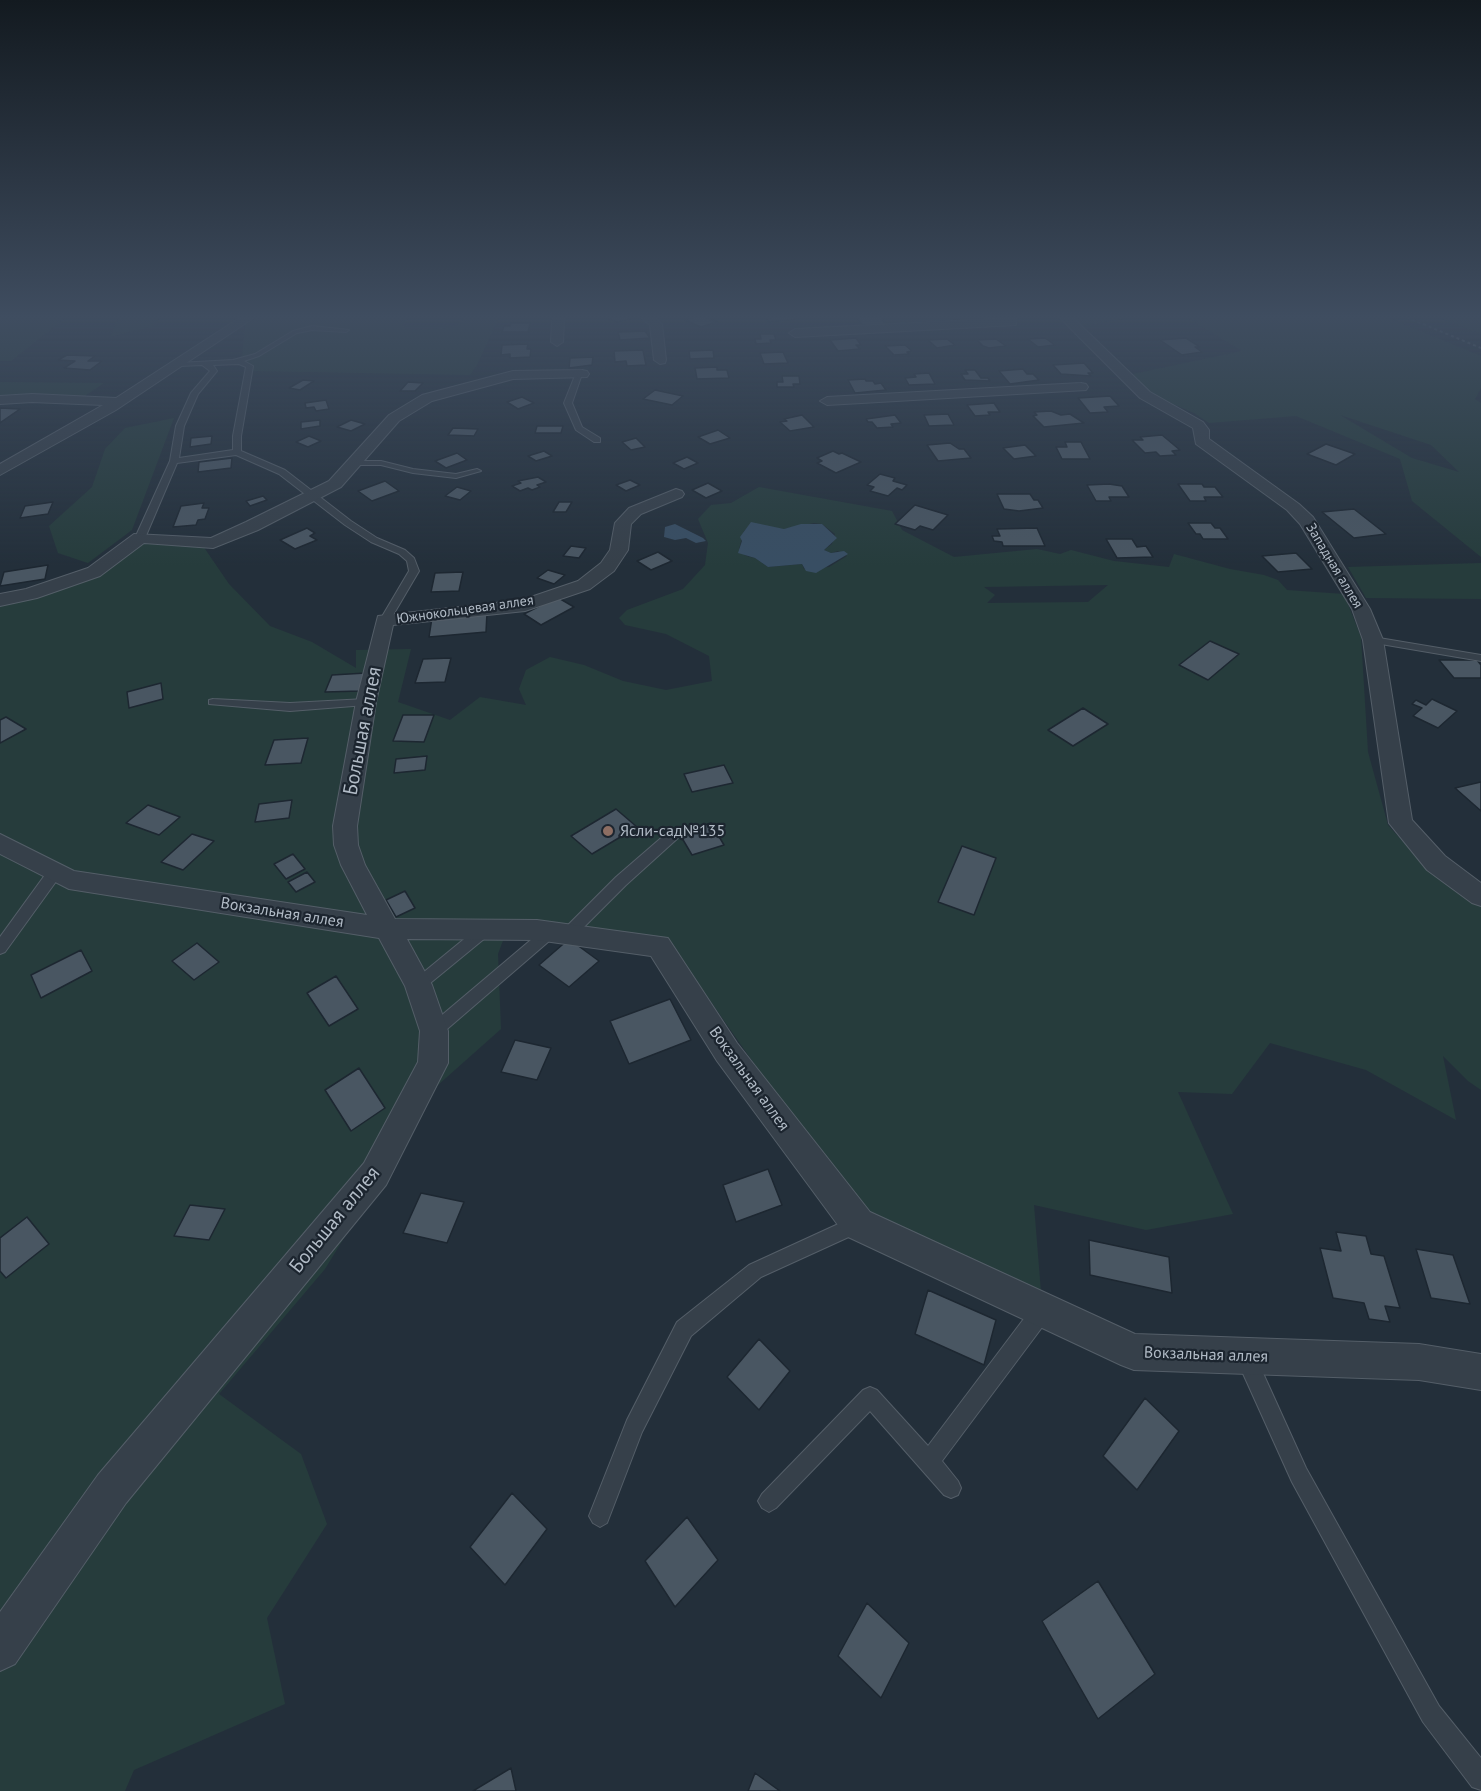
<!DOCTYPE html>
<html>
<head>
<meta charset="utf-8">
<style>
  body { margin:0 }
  canvas { display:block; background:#232f3a }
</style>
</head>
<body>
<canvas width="1481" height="1791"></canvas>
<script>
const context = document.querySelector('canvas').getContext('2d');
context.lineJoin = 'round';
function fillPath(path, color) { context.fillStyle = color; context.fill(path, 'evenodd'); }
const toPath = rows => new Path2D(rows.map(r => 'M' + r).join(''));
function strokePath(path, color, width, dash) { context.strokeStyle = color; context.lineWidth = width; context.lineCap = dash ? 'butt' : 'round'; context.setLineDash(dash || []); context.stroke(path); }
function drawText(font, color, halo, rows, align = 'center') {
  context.font = font + ' "PT Sans",sans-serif'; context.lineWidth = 4.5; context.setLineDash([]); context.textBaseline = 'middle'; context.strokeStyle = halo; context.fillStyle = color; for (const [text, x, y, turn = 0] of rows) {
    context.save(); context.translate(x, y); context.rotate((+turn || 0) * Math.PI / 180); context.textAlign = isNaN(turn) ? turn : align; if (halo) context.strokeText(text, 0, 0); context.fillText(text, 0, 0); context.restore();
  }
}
fillPath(toPath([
  [0,315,14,316,69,315,11,361,0,361],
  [120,315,162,315,152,326,110,337],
  [261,315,423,315,409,318,402,324,405,329,416,330,446,328,461,323,464,318,462,315,500,315,477,365,470,375,248,371,242,358,245,325],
  [1068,315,1146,315,1080,326],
  [1183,315,1382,315,1481,356,1481,388,1475,399,1481,403,1481,557,1412,501,1400,459,1296,416,1209,423,1194,413,1150,394,1133,374,1242,351],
  [1340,415,1431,445,1459,472,1412,458],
  [1433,315,1481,315,1481,334,1440,318],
  [0,382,104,383,82,398,0,398],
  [174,418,132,530,88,563,58,553,49,526,92,487,105,449,125,428],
  [759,487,892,511,902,530,954,557,1037,549,1060,554,1071,550,1114,561,1169,567,1174,554,1230,569,1264,575,1278,580,1287,590,1344,594,1361,637,1368,752,1388,825,1413,853,1432,870,1481,905,1481,1090,1468,1081,1443,1056,1456,1120,1366,1070,1270,1043,1232,1094,1178,1092,1233,1214,1146,1230,1034,1205,1041,1292,855,1208,667,939,510,922,498,954,501,1029,438,1085,325,1269,219,1394,301,1454,327,1524,267,1618,285,1704,134,1770,125,1791,0,1791,0,603,71,587,102,572,144,542,203,546,229,584,270,626,312,642,356,668,356,650,411,649,398,702,450,720,480,697,526,705,519,689,526,670,550,657,584,665,623,681,666,690,712,681,709,656,666,634,625,625,619,618,627,610,683,589,705,565,708,543,698,519,711,505,731,503],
  [814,523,822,524,835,534,832,544,824,550,831,553,838,551,847,556,829,567,804,569,802,564,768,567,755,558,746,556,739,549,744,531,750,526,784,529],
  [1108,585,1088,602,987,603,995,595,984,587],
  [1481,563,1481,599,1366,598,1348,567]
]), '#263c3c');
fillPath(toPath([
  [751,522,784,529,801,524,822,524,837,538,824,550,831,553,844,551,848,554,816,573,806,571,802,564,768,567,755,558,738,553,742,541,740,537],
  [675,524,703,538,706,541,696,543,686,538,675,540,664,537,665,527]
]), '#384e63');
const building = toPath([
  [627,315,632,318,617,322,603,316,627,315],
  [771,315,793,316,794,319,768,322,767,318,772,318,771,315],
  [700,316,717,322,701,327,685,320,700,316],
  [880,316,885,324,862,325,857,317,880,316],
  [511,323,530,323,528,332,502,332,504,326,510,326,511,323],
  [645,331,650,338,620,340,618,332,645,331],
  [760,334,774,334,776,340,770,340,771,343,756,344,755,339,761,339,760,334],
  [856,338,861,345,856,345,860,349,838,351,830,340,856,338],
  [1045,338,1055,345,1038,347,1028,339,1045,338],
  [1186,338,1200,347,1195,347,1202,352,1182,355,1160,340,1186,338],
  [947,339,955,345,937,348,928,340,947,339],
  [996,339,1006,346,989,348,983,346,977,340,996,339],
  [528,344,527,349,531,349,530,357,510,358,510,354,501,355,502,345,528,344],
  [905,345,912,351,907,352,909,354,894,355,885,346,905,345],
  [643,350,646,365,627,366,626,361,615,362,614,351,643,350],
  [713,350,714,358,690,359,689,351,713,350],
  [783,352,788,363,764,364,760,353,783,352],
  [67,355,95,356,88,361,102,361,90,370,64,368,75,361,58,360,67,355],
  [593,357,592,365,569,368,570,358,593,357],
  [1084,363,1093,373,1088,373,1091,376,1061,374,1053,365,1084,363],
  [717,367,717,370,727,370,729,378,697,379,695,368,717,367],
  [1023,369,1027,374,1033,374,1039,380,1010,384,999,371,1023,369],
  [965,370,975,370,981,378,988,378,990,381,965,380,961,374,968,374,965,370],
  [929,373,935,384,909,385,905,378,916,377,914,374,929,373],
  [782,376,799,376,800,384,793,384,794,387,777,387,777,382,783,382,782,376],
  [865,379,866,381,873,381,875,384,881,383,886,390,855,393,848,380,865,379],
  [303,380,314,381,300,390,289,388,303,380],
  [408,382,423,383,415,391,400,391,408,382],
  [655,390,683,396,672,405,643,399,655,390],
  [1110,396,1119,406,1104,407,1108,412,1090,413,1078,398,1110,396],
  [522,397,534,403,518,409,507,402,522,397],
  [326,400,329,409,316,411,314,407,306,408,305,403,326,400],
  [994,403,1000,412,988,412,990,415,975,416,967,405,994,403],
  [0,408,20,409,0,423,0,408],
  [1051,411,1061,415,1070,414,1084,423,1044,427,1033,416,1037,415,1034,412,1051,411],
  [948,414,954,425,929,426,924,415,948,414],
  [802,415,814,427,790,431,780,422,787,421,784,419,802,415],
  [895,415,901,423,891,424,893,427,877,428,872,422,868,422,866,419,895,415],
  [320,420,320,426,301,429,301,422,320,420],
  [351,420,365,424,351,431,337,427,351,420],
  [537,426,563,426,561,433,535,433,537,426],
  [453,428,478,429,474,436,448,435,453,428],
  [718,430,730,438,710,444,698,437,718,430],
  [1162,435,1180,450,1172,451,1176,455,1160,456,1156,452,1145,453,1132,440,1143,440,1140,437,1162,435],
  [212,436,211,444,190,447,191,438,212,436],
  [309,436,321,441,308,447,296,442,309,436],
  [636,438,645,447,631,450,622,442,636,438],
  [1065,442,1081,442,1090,459,1062,459,1056,447,1067,447,1065,442],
  [950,443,959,449,964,449,971,458,938,461,927,445,950,443],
  [1326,444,1355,454,1336,465,1307,454,1326,444],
  [1025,445,1036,456,1014,459,1003,448,1025,445],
  [544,451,552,456,536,461,528,456,544,451],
  [833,451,839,454,842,453,861,462,836,473,817,463,822,461,817,458,833,451],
  [457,453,467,460,446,468,435,461,457,453],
  [687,457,698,463,684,469,673,463,687,457],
  [232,458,231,468,198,472,199,462,232,458],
  [880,474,895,478,893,481,907,485,902,490,897,488,888,496,870,491,874,487,867,485,880,474],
  [538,477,546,482,537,485,540,487,532,490,528,488,520,491,512,486,521,483,518,481,538,477],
  [630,480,640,485,626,491,616,485,630,480],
  [385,481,399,491,372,501,358,491,385,481],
  [708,483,722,491,706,498,692,490,708,483],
  [1109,484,1122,486,1129,497,1109,497,1111,501,1096,501,1087,485,1109,484],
  [1178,484,1202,484,1204,487,1215,487,1223,497,1204,497,1206,501,1190,501,1178,484],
  [457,487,471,491,460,500,445,496,457,487],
  [997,494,1030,494,1034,500,1038,500,1043,508,1019,511,1004,509,997,494],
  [263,496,267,500,250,506,246,501,263,496],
  [53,502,48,514,20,518,25,506,53,502],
  [559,502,572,502,566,512,553,512,559,502],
  [204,503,202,508,209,508,205,519,198,520,196,525,173,527,181,506,204,503],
  [915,505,948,515,933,530,920,526,915,530,895,524,915,505],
  [1354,509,1386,534,1354,538,1322,512,1354,509],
  [1188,523,1211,523,1215,528,1220,528,1228,539,1203,539,1200,534,1196,534,1188,523],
  [307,528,315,533,310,536,317,540,295,549,280,540,307,528],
  [1037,528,1045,546,1003,546,1002,542,994,541,992,536,1000,536,997,529,1037,528],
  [1106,539,1132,539,1137,547,1146,546,1153,557,1117,558,1106,539],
  [571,546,586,548,579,558,563,556,571,546],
  [658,552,672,561,651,570,637,561,658,552],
  [1296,553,1312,569,1278,572,1262,556,1296,553],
  [48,565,45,579,0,586,4,572,48,565],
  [548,570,565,575,554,584,537,578,548,570],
  [463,572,459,591,431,592,435,573,463,572],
  [557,597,574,607,541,625,524,614,557,597],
  [487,613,486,632,429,637,432,618,487,613],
  [1210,641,1239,654,1208,680,1179,665,1210,641],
  [451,658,445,682,415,683,423,659,451,658],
  [1439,660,1477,660,1481,665,1481,678,1454,678,1439,660],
  [366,673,360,691,325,692,332,675,366,673],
  [161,683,163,699,129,708,127,692,161,683],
  [1432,699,1457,711,1438,728,1413,716,1422,708,1412,704,1416,700,1426,705,1432,699],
  [1083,708,1108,724,1073,746,1048,730,1083,708],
  [403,715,434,715,424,742,393,741,403,715],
  [6,717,26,729,0,743,0,720,6,717],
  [308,738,301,763,265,765,274,740,308,738],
  [427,756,425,770,394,773,396,759,427,756],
  [724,765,733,783,692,792,684,774,724,765],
  [1481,782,1481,811,1455,788,1481,782],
  [292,800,289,818,255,822,259,804,292,800],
  [148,805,180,817,159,835,126,823,148,805],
  [616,809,637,827,592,854,571,836,616,809],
  [711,823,724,845,692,855,679,833,711,823],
  [192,834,214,841,183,870,161,862,192,834],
  [962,846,996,858,974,915,938,902,962,846],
  [293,854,305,869,286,879,274,864,293,854],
  [307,872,315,882,296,892,288,882,307,872],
  [405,891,415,908,396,917,386,900,405,891],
  [569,939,599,961,569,987,539,965,569,939],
  [197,943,219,962,194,980,172,961,197,943],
  [81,950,92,971,41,998,31,975,81,950],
  [336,976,358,1009,329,1026,307,993,336,976],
  [670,999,691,1040,629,1064,610,1021,670,999],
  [515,1040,551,1048,537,1080,501,1072,515,1040],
  [359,1068,385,1108,351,1131,325,1090,359,1068],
  [768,1169,782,1205,736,1222,723,1185,768,1169],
  [421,1193,464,1202,447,1243,403,1233,421,1193],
  [190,1205,225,1209,209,1240,174,1236,190,1205],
  [27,1217,49,1244,6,1278,0,1271,0,1238,27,1217],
  [1336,1232,1366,1236,1371,1254,1384,1256,1400,1308,1385,1306,1390,1322,1369,1319,1364,1303,1333,1298,1320,1248,1341,1251,1336,1232],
  [1089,1240,1169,1257,1172,1293,1090,1275,1089,1240],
  [1416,1249,1453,1255,1470,1304,1431,1298,1416,1249],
  [928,1290,996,1320,984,1365,915,1334,928,1290],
  [759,1339,790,1371,759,1410,727,1377,759,1339],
  [1145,1398,1179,1431,1137,1490,1103,1456,1145,1398],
  [512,1493,547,1529,505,1585,470,1547,512,1493],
  [687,1517,718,1560,675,1607,645,1561,687,1517],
  [1098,1581,1155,1674,1098,1719,1042,1621,1098,1581],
  [867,1603,909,1643,881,1698,838,1656,867,1603],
  [511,1768,516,1791,473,1791,511,1768],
  [755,1773,780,1791,748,1791,755,1773]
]);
fillPath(building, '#495662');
strokePath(building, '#1d2731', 1.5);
const service = toPath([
  [312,326,349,330,346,332,312,330,297,333,259,356,244,361,253,366,241,436,241,451,285,470,351,521,377,538,405,550,414,558,419,571,389,622,385,623,380,620,409,571,407,561,399,554,371,542,345,525,279,474,236,455,177,463,145,538,140,541,135,538,170,461,176,426,191,393,210,371,202,365,180,366,178,363,233,360,255,354,293,331,312,326],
  [239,364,246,367,233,436,233,450,179,458,184,426,198,394,217,371,213,365,239,364],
  [576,373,582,374,572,403,582,427,600,438,600,442,594,442,576,430,564,403,576,373],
  [351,461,381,461,413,469,456,474,477,469,481,471,456,478,413,473,381,465,351,465,351,461],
  [1373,637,1481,655,1481,661,1369,642,1369,638,1373,637],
  [213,699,290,703,366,699,372,702,366,705,290,711,209,704,209,700,213,699],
  [673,830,679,835,678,838,626,885,578,933,564,940,559,938,557,934,559,930,568,925,616,877,668,832,673,830],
  [55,867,60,868,62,872,60,876,5,952,0,954,0,937,50,868,55,867],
  [485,924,490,926,492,930,490,934,423,989,418,991,413,989,411,985,413,981,480,926,485,924],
  [550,926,555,928,557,932,555,936,439,1036,434,1038,429,1036,426,1031,429,1026,545,928,550,926],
  [858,1215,864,1218,867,1224,864,1230,761,1277,691,1336,642,1432,607,1523,600,1527,593,1523,589,1516,627,1420,677,1322,749,1265,858,1215],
  [1042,1302,1049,1304,1051,1311,1049,1318,942,1461,958,1481,961,1488,958,1495,951,1498,944,1495,870,1411,776,1508,769,1512,762,1508,758,1501,762,1494,863,1390,870,1387,877,1390,928,1446,1035,1304,1042,1302],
  [1246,1348,1253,1351,1306,1468,1439,1706,1481,1758,1481,1790,1472,1787,1423,1722,1292,1482,1236,1358,1239,1351,1246,1348]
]);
const minor = toPath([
  [244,315,258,315,116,410,0,475,0,464,103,405,32,402,0,404,0,396,32,394,116,398,244,315],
  [555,315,567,315,564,321,563,342,557,346,551,342,552,321,555,315],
  [638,315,652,315,662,324,666,360,665,363,660,364,654,360,650,325,638,315],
  [1057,315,1070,315,1150,392,1203,422,1209,430,1209,439,1299,504,1313,517,1370,609,1383,640,1412,820,1445,856,1481,883,1481,906,1472,903,1427,870,1389,823,1363,640,1352,609,1300,524,1287,510,1196,444,1193,428,1140,398,1057,315],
  [1012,318,1016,319,1016,325,795,337,789,333,795,329,1012,318],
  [582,370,587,371,589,374,587,377,513,379,432,401,399,421,341,487,258,530,213,548,144,543,100,576,37,598,0,606,0,594,26,589,88,568,134,534,211,538,246,522,329,481,389,415,422,395,513,371,582,370],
  [1081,383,1086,384,1088,387,1086,390,827,405,820,401,827,397,1081,383],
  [676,489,682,491,684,494,682,497,641,514,631,524,628,550,614,571,590,589,525,611,393,625,376,702,357,826,358,845,365,865,395,919,537,920,668,938,737,1043,870,1212,1135,1334,1419,1344,1481,1354,1481,1390,1419,1380,1134,1370,1121,1365,846,1236,717,1061,651,956,537,940,407,939,432,985,448,1031,448,1063,386,1185,126,1503,15,1664,0,1671,0,1612,98,1475,364,1163,418,1062,420,1031,405,986,379,938,69,889,0,854,0,834,74,871,367,915,341,865,334,845,333,826,356,702,378,616,522,600,578,581,601,563,610,550,615,523,629,508,676,489]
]);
strokePath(service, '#545e68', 2);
strokePath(minor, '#545e68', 2);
fillPath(service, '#36404a');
fillPath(minor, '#36404a');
strokePath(toPath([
  [1401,315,1481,348]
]), '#586571', 2, [3, 3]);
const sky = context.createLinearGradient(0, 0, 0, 566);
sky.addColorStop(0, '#131a20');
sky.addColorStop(0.56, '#3f4d60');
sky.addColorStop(1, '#3f4d6000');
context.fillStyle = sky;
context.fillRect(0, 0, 1481, 566);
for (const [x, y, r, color] of [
  [608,831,6,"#8d6e63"]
]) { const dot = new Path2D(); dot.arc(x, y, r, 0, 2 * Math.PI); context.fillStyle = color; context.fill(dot); strokePath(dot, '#1c252f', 2); }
drawText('14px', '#b1bbc6', '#1c252f', [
  ["Западная аллея",1334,566,59],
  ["Южнокольцевая аллея",465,610,-8]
]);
drawText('16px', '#b1bbc6', '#1c252f', [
  ["Ясли-сад№135",620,831]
], 'left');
drawText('16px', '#b1bbc6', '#1c252f', [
  ["Вокзальная аллея",282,913,9],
  ["Вокзальная аллея",749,1079,54],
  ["Вокзальная аллея",1206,1355,2]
]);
drawText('20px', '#b1bbc6', '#1c252f', [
  ["Большая аллея",363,731,-79],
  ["Большая аллея",335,1220,-51]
]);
</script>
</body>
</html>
